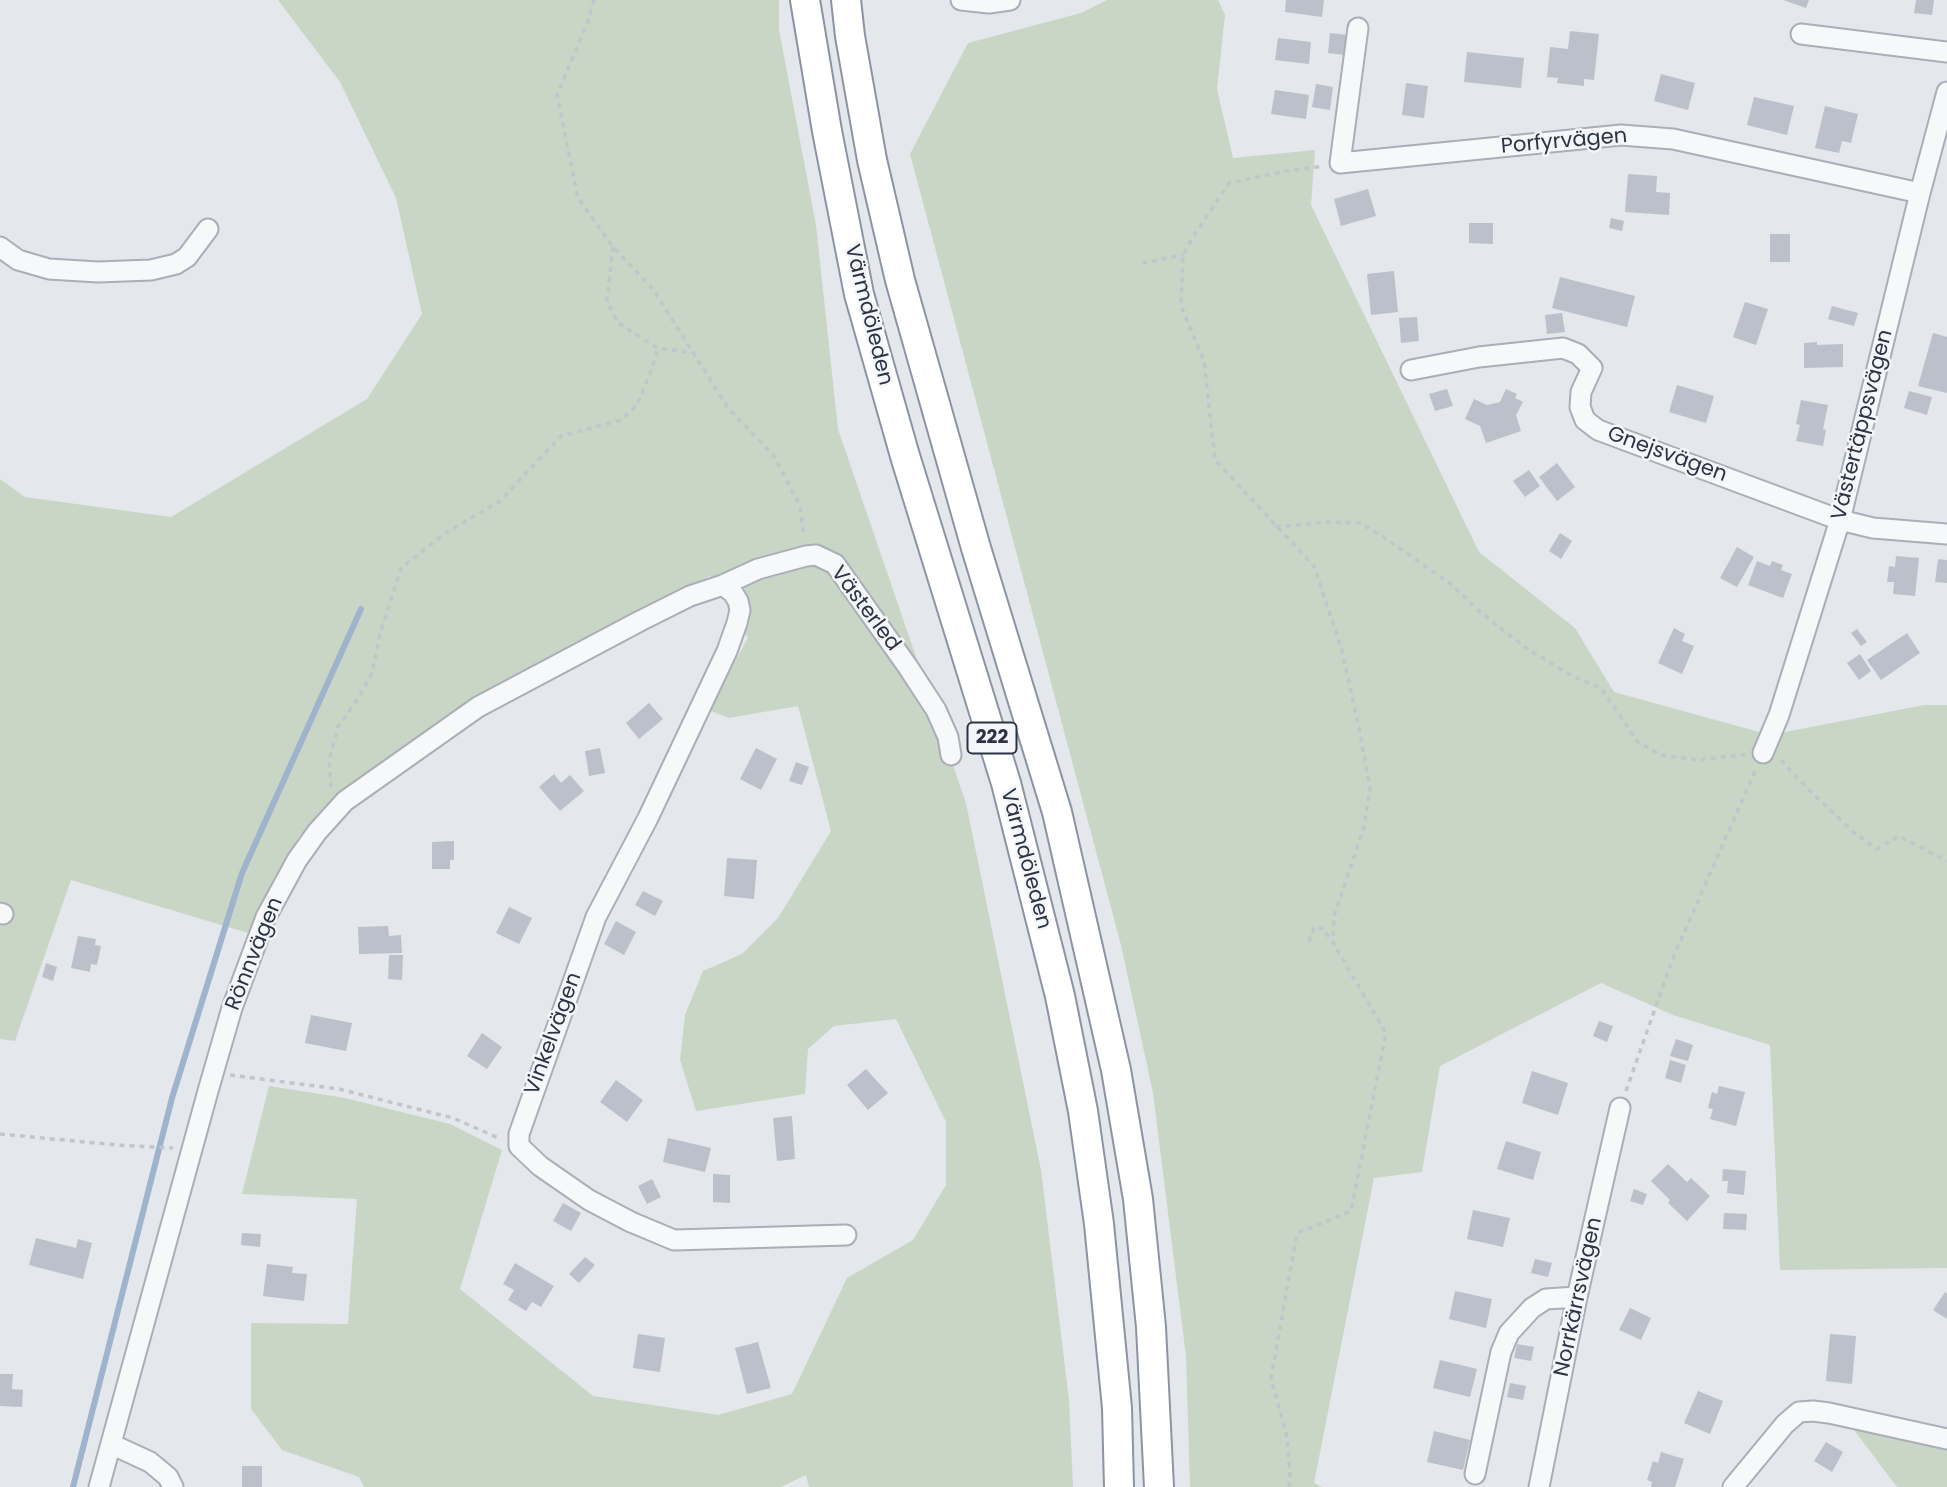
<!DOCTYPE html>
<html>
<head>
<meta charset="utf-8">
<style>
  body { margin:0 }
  canvas { display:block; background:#e4e7ec }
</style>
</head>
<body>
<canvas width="1947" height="1487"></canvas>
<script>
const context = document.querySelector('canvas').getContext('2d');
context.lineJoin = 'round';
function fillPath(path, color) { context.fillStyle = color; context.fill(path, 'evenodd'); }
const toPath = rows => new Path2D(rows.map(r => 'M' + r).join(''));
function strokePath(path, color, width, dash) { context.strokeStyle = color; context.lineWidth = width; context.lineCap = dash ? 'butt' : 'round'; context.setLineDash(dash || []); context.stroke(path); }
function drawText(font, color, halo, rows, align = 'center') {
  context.font = font + ' Poppins,sans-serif'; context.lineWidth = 5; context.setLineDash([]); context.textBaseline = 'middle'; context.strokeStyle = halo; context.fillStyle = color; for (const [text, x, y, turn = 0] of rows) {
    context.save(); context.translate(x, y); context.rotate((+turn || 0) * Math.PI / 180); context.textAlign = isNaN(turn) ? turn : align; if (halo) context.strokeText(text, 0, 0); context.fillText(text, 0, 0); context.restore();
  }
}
fillPath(toPath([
  [278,0,779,0,779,30,816,225,838,429,966,803,1041,1170,1069,1400,1073,1487,809,1487,806,1475,781,1487,364,1487,359,1477,282,1450,251,1409,251,1323,348,1324,357,1199,242,1194,269,1086,345,1098,450,1124,502,1150,460,1289,593,1396,718,1415,792,1394,847,1278,913,1240,946,1185,946,1122,896,1019,834,1026,808,1049,805,1094,696,1111,680,1060,685,1015,703,971,742,954,778,918,831,831,798,706,729,718,708,710,748,638,710,576,503,684,355,782,299,836,248,933,71,880,15,1041,0,1039,0,479,25,497,171,517,367,399,422,314,396,198,340,82],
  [1107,0,1218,0,1225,15,1217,89,1233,158,1315,150,1311,205,1479,552,1575,628,1614,692,1770,735,1924,705,1947,705,1947,1268,1780,1270,1770,1045,1673,1015,1601,983,1440,1066,1422,1172,1374,1178,1314,1483,1322,1487,1190,1487,1186,1356,1153,1093,1121,945,910,154,968,43,1081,13],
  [1851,1426,1947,1446,1947,1487,1897,1487]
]), '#c9d6c5');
strokePath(toPath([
  [73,1487,172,1098,242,873,361,609]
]), '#9fb4cc', 6);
fillPath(toPath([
  [1286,0,1324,0,1322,17,1285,12],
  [1783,0,1809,0,1806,8],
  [1916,0,1934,0,1932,15,1914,13],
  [1570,31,1599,34,1594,80,1584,79,1584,86,1557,83,1558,78,1547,77,1550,47,1568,49],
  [1330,33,1348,35,1345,55,1328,53],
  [1278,38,1311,42,1309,64,1275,60],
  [1467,52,1524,58,1521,88,1464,82],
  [1661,74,1695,83,1688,110,1654,101],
  [1406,83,1428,86,1424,118,1402,115],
  [1316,84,1333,87,1330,110,1312,107],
  [1275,90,1309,95,1306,119,1271,114],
  [1754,97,1794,106,1787,135,1747,125],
  [1825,106,1858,114,1851,143,1842,141,1839,153,1815,148],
  [1628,174,1657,176,1656,192,1670,193,1669,215,1625,212],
  [1368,189,1376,216,1341,226,1334,199],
  [1611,218,1624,221,1622,231,1609,228],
  [1469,223,1493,223,1493,244,1469,243],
  [1770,234,1790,234,1790,262,1770,262],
  [1394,271,1398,312,1371,315,1367,274],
  [1560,277,1635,296,1627,327,1552,308],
  [1745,302,1768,309,1756,345,1733,337],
  [1832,306,1858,313,1854,326,1828,319],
  [1562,313,1565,332,1547,334,1545,315],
  [1417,317,1419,341,1401,343,1399,318],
  [1933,333,1947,337,1947,393,1918,386],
  [1817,342,1817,345,1843,344,1843,367,1804,368,1804,343],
  [1677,385,1714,396,1706,423,1669,412],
  [1447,389,1453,406,1435,411,1429,394],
  [1506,389,1517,394,1515,398,1523,402,1516,415,1521,431,1486,443,1480,426,1465,419,1474,399,1487,405,1500,402],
  [1909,391,1932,397,1927,415,1904,408],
  [1801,400,1828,405,1823,429,1826,430,1823,446,1796,441,1800,425,1796,424],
  [1557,463,1575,487,1557,501,1539,477],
  [1529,470,1540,486,1525,497,1513,481],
  [1560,533,1572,541,1561,559,1549,551],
  [1737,547,1754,557,1737,587,1720,578],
  [1896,556,1919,558,1915,596,1893,594,1894,582,1887,582,1889,566,1895,567],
  [1938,559,1947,560,1947,583,1935,582],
  [1757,561,1770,566,1772,561,1783,565,1781,570,1792,574,1783,598,1748,585],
  [1674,628,1685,634,1682,641,1694,646,1682,674,1658,663],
  [1857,629,1867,642,1861,646,1851,633],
  [1907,633,1920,653,1881,680,1867,660],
  [1860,654,1871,671,1859,680,1847,663],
  [649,703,663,719,639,739,626,723],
  [600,748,605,773,589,776,585,751],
  [756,748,777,759,761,790,740,779],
  [796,762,809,767,802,785,789,781],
  [554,774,561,783,570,775,584,791,560,811,539,787],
  [454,841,454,860,450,860,450,869,432,869,432,842],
  [727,858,757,860,754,899,724,896],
  [643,891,663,901,655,916,635,905],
  [509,907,532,918,519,944,496,933],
  [616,921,636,932,624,955,604,944],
  [388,926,389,936,401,935,402,953,359,954,358,927],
  [78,936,96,939,95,945,101,946,97,965,91,964,90,972,71,968],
  [389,955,403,955,402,980,388,979],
  [46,963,57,967,53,981,42,977],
  [311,1015,352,1023,346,1051,305,1043],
  [1599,1021,1613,1026,1607,1042,1593,1036],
  [482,1033,502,1047,487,1069,467,1056],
  [1676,1039,1693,1045,1688,1061,1670,1056],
  [1670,1060,1686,1065,1681,1083,1665,1078],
  [866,1069,888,1093,868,1110,847,1085],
  [1532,1071,1568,1083,1558,1115,1522,1103],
  [616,1080,643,1100,627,1122,600,1102],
  [1719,1086,1745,1092,1736,1126,1710,1119,1713,1109,1708,1108,1712,1092,1717,1094],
  [792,1116,795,1159,777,1161,773,1118],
  [668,1138,711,1148,705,1172,663,1162],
  [1506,1141,1541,1152,1533,1180,1497,1169],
  [1668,1164,1687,1182,1691,1178,1710,1196,1687,1221,1668,1203,1670,1200,1651,1181],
  [1723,1169,1746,1171,1744,1195,1727,1193,1728,1181,1722,1181],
  [713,1174,730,1175,730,1203,713,1202],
  [652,1179,661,1197,647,1204,638,1186],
  [1634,1189,1647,1194,1643,1205,1630,1201],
  [563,1203,581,1213,571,1231,553,1221],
  [1473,1210,1510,1218,1503,1247,1467,1239],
  [1724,1213,1747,1214,1746,1230,1723,1229],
  [242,1233,261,1234,260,1247,241,1245],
  [36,1238,76,1248,78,1239,92,1243,83,1279,29,1265],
  [585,1257,595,1265,579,1283,569,1274],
  [1535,1259,1552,1263,1548,1277,1531,1273],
  [515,1263,554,1286,541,1307,532,1302,526,1311,508,1300,514,1290,503,1284],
  [267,1264,293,1267,292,1273,307,1274,304,1301,263,1296],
  [1455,1291,1492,1299,1486,1328,1449,1319],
  [1945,1292,1947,1294,1947,1319,1933,1310],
  [1630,1308,1651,1318,1641,1340,1619,1330],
  [638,1334,665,1338,660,1372,633,1368],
  [1830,1334,1856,1336,1852,1384,1826,1381],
  [758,1342,771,1388,747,1394,735,1348],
  [1517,1344,1534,1347,1531,1361,1514,1358],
  [1440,1360,1477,1369,1470,1397,1433,1388],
  [0,1374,13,1374,12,1389,23,1390,22,1407,0,1406],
  [1510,1383,1526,1386,1523,1400,1507,1397],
  [1698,1391,1723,1401,1710,1434,1684,1423],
  [1434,1431,1470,1440,1463,1470,1427,1462],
  [1826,1442,1843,1452,1832,1472,1814,1461],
  [1661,1452,1684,1459,1675,1487,1651,1487,1652,1482,1647,1480,1653,1461,1658,1463],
  [242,1466,262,1466,262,1487,242,1487]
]), '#bbc0ca');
const minor = toPath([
  [961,0,989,3,1010,0],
  [1358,28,1340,163,1621,135,1673,139,1920,193],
  [1801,34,1947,52],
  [0,247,18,260,49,269,98,272,151,270,176,264,187,257,208,229],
  [1411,370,1479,357,1563,348,1578,354,1592,368,1581,392,1580,407,1585,420,1598,430,1840,520,1873,528,1947,534],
  [723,585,758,569,806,556,816,555,835,564,908,667,936,710,948,737,951,755],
  [1763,753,1779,715,1840,520,1920,193,1947,92],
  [0,913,3,914],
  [111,1444,150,1462,168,1477,173,1487],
  [1475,1474,1501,1352,1509,1333,1532,1308,1546,1299,1577,1297],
  [99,1487,208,1091,232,1008,266,917,297,860,317,832,345,801,478,707,640,621,690,596,723,585,733,593,738,601,740,610,737,623,727,651,648,818,596,917,519,1134,519,1146,540,1166,589,1200,631,1222,674,1240,846,1235],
  [1539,1487,1577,1297,1620,1108],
  [1733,1487,1785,1424,1799,1412,1813,1411,1829,1413,1947,1439]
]);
const highway = toPath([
  [805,0,827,131,859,294,905,456,1006,783,1060,996,1083,1111,1099,1224,1117,1408,1119,1487],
  [846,0,850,36,872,160,900,280,976,548,1057,812,1116,1070,1138,1199,1151,1327,1159,1487]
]);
strokePath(minor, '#a9aeb7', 23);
strokePath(highway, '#8b94a3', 32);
strokePath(toPath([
  [594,0,588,21,557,95,578,198,613,247,653,289,728,408,774,456,800,506,804,537],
  [613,247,607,301,618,323,658,348,694,353],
  [1142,263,1183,255],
  [1276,527,1328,522,1360,523,1382,536,1451,584,1479,611,1526,648,1572,676,1601,688,1638,742,1661,755,1699,760,1747,754],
  [1781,760,1797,778,1854,833,1877,849,1899,836,1947,861],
  [331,787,329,760,338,727,359,697,372,673,380,634,401,568,447,532,499,502,561,436,621,420,637,405,652,368,658,348],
  [1309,942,1314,927,1323,929,1332,941],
  [230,1075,339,1089,453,1118,501,1139],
  [1626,1091,1673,958,1755,771],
  [0,1134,117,1145,173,1148],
  [1289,1487,1290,1475,1287,1437,1271,1378,1297,1233,1351,1211,1386,1033,1333,943,1334,916,1364,827,1370,788,1359,728,1342,651,1314,566,1215,460,1204,361,1181,306,1183,255,1195,234,1229,183,1287,171,1324,166]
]), '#c2c5cb', 3.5, [5, 5]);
strokePath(minor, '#f7f8fa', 19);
strokePath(highway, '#fff', 28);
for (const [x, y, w] of [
  [992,738,49]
]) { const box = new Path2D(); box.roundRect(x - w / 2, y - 15.5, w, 31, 5); context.fillStyle = '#f4f6f9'; context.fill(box); strokePath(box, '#2b3445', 2); }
drawText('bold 19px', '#2b3445', null, [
  ["222",992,738]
]);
drawText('21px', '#2b3445', '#f4f6f9', [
  ["Porfyrvägen",1564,142,-5],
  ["Värmdöleden",868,315,76],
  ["Västertäppsvägen",1863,425,-76],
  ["Gnejsvägen",1667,455,20],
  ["Västerled",865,609,53],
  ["Värmdöleden",1025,859,75],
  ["Rönnvägen",255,954,-68],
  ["Vinkelvägen",554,1034,-70],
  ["Norrkärrsvägen",1579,1297,-78]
]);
</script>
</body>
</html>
